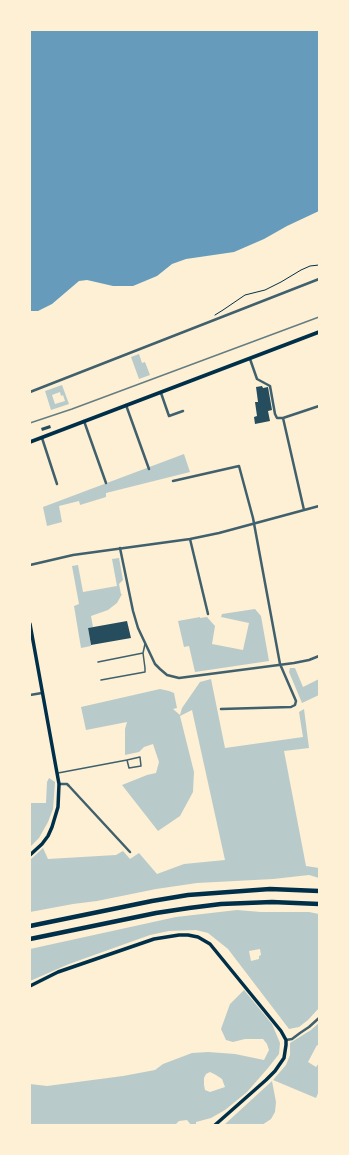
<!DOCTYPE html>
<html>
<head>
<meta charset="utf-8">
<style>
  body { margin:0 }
  #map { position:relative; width:349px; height:1155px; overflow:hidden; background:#fdf0d5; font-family:Rubik,sans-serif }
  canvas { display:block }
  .frame { position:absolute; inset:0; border:31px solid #fdf0d5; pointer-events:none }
</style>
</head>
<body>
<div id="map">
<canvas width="349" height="1155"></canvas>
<div class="frame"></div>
</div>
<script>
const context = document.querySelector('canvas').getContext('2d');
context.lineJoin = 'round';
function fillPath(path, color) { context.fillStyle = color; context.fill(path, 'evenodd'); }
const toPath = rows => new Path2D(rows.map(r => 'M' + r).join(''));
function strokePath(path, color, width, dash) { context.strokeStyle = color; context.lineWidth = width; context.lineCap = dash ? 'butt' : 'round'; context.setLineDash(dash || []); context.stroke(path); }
fillPath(toPath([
  [139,354,142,363,145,362,150,375,139,379,131,357],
  [62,385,69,404,51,410,45,391],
  [60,392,61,396,63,395,65,401,55,404,52,395],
  [184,454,190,472,106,493,106,497,80,505,79,501,59,506,62,522,47,526,43,507],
  [119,558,123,580,119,584,121,594,122,594,117,603,108,610,91,616,93,627,88,628,91,646,81,648,74,606,79,604,72,566,78,565,83,592,117,586,112,559],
  [255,609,261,616,269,661,195,672,189,646,184,647,178,621,200,617,200,618,207,617,215,626,212,644,243,650,249,623,221,617,222,614],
  [290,668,295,668,303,687,319,679,319,695,302,703,289,672],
  [211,679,225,748,303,737,299,712,304,709,309,748,284,751,306,866,319,868,319,878,309,875,273,879,197,883,156,889,97,901,73,904,30,912,30,860,43,848,48,859,116,855,123,851,130,859,139,853,157,874,184,864,225,860,192,710,180,716,194,772,193,792,180,816,158,831,122,785,147,775,156,773,159,762,153,744,144,747,139,752,125,755,125,729,127,722,86,730,81,707,160,689,169,691,174,693,177,708,173,709,180,715,182,708,200,682],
  [49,778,55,782,53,809,48,822,39,838,30,847,30,803,46,803,47,782],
  [237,910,261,912,309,912,319,914,319,1008,308,1020,299,1027,289,1029,286,1025,228,949,208,933,196,930,169,931,150,935,69,964,30,981,30,949,176,917],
  [260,949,261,955,259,956,259,959,251,961,249,951],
  [244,990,272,1024,280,1043,279,1054,268,1068,247,1092,225,1110,211,1118,196,1122,196,1125,191,1125,187,1120,179,1121,175,1125,30,1125,30,1084,47,1086,123,1076,155,1070,163,1064,192,1053,208,1052,235,1054,264,1060,269,1050,267,1044,263,1039,245,1039,233,1042,226,1040,221,1029,230,1004],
  [210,1072,216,1075,222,1079,225,1087,210,1092,205,1090,204,1085,204,1078,206,1074],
  [319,1023,319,1046,317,1045,308,1062,316,1067,319,1063,319,1091,316,1098,273,1080,286,1065,290,1055,290,1043,311,1030],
  [272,1081,276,1102,275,1112,271,1119,262,1125,224,1125]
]), '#b9caca');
fillPath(toPath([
  [30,30,319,30,319,211,287,226,264,239,234,252,186,259,172,264,157,276,133,286,113,286,87,280,79,281,52,304,38,311,30,311]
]), '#669bbc');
fillPath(toPath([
  [262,386,263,388,268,387,272,410,268,411,270,421,255,424,254,417,257,416,255,402,258,402,256,387],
  [50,425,51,428,42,431,41,428],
  [127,621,131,638,91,645,88,628]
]), '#264d5e');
strokePath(toPath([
  [215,315,223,310,245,295,265,290,281,282,301,270,310,266,319,265]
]), '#003049', 1);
strokePath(toPath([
  [98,662,143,653,145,644],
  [101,680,145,672,145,668,143,653],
  [58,773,127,760,140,757,141,766,129,768,127,760]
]), '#3f606c', 1.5);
strokePath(toPath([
  [250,359,257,379,270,386,275,414,277,418,283,418,319,406],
  [30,392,319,279],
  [161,393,169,416,183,411],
  [126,405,149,469],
  [283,418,304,510],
  [84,421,106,483],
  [42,438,57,484],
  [173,481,239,466,253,518,280,664,296,701,295,705,291,707,221,709],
  [190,539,208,614],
  [120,548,133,611,138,628,155,664,160,669,167,675,179,678,294,663,309,660,319,656],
  [30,565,73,555,190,539,219,533,319,506],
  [30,695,42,693],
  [59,784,67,784,69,786,130,852],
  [286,1040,292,1039,300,1033,309,1027,319,1018]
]), '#3f606c', 2.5);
strokePath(toPath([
  [30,624,59,784,58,807,52,827,48,836,42,844,30,855],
  [30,986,58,972,154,939,179,935,188,935,198,937,210,944,281,1031,286,1040,286,1045,284,1058,275,1071,266,1080,215,1125]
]), '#003049', 3.5);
strokePath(toPath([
  [30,442,319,332]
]), '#003049', 4);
strokePath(toPath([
  [30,926,152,901,188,895,270,889,319,891],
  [30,939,156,913,189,908,221,904,272,902,319,904]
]), '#003049', 4.5);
strokePath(toPath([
  [30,423,72,409,319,317]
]), '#657d81', 1.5);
</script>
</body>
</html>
